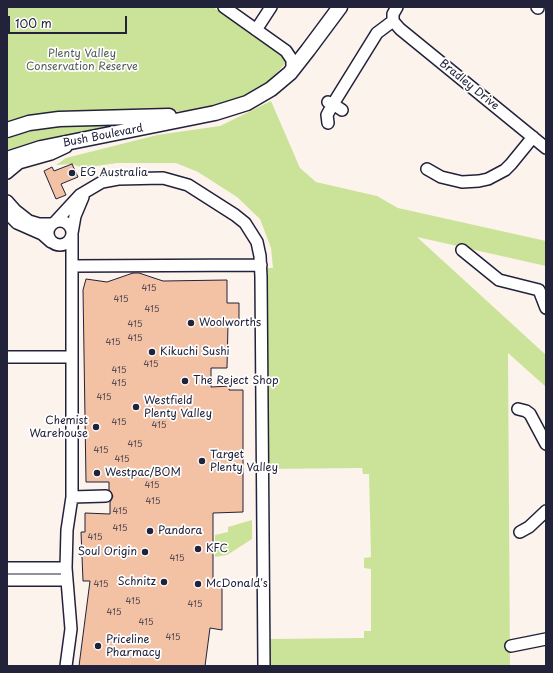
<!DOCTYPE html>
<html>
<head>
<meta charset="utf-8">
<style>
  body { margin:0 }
  #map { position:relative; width:553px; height:673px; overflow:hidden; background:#fdf3ed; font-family:"Playpen Sans",sans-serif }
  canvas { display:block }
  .frame { position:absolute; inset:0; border:8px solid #22223b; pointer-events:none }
  .scale { position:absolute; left:8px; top:16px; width:119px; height:18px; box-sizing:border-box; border:2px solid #22223b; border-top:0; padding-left:5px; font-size:12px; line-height:14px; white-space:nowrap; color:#22223b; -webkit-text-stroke:3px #fff; paint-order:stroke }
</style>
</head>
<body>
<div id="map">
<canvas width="553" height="673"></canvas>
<div class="frame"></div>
<div class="scale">100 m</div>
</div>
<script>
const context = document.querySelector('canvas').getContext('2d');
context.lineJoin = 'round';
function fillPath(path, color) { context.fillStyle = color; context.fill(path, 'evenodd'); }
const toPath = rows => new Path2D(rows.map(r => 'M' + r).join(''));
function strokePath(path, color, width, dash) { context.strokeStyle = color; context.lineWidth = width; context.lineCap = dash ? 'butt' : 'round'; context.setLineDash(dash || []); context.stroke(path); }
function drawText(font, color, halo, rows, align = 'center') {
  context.font = font + ' "Playpen Sans",sans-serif'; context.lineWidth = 3.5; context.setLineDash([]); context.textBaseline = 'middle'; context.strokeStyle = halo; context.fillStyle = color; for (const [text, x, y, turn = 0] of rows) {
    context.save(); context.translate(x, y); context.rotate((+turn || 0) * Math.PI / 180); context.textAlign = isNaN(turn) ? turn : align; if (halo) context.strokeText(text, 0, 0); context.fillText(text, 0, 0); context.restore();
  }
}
fillPath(toPath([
  [7,7,213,7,247,31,251,31,286,57,287,62,265,85,239,100,194,111,60,113,7,124],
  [271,101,300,168,316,182,377,196,398,208,546,241,546,266,417,237,546,355,546,387,508,353,510,666,269,666,268,639,364,638,364,631,371,631,371,569,364,568,364,558,371,557,369,474,363,474,362,468,266,469,265,268,273,268,271,248,260,219,237,197,198,172,176,163,117,163,83,168,72,164,56,165,66,158,157,135,220,126],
  [140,122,112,131,43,139,7,150,7,134,36,126],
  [252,520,252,539,227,555,215,557,215,535,228,532,228,527]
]), '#cbe399');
const building = toPath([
  [72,164,78,177,61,184,66,195,56,199,44,171,52,167,54,171,72,164],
  [133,273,139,273,163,281,227,280,227,303,239,303,239,324,228,324,227,368,211,368,211,387,230,386,229,390,243,390,243,512,213,513,213,585,222,586,222,630,210,628,205,666,79,666,90,581,83,581,81,532,85,532,85,513,110,514,110,502,113,496,109,490,109,482,86,482,83,290,86,279,107,282,133,273]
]);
fillPath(building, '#f3c1a3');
strokePath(building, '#22223b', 1);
const minor = toPath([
  [224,7,286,51,292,60,292,67,290,73],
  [537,7,538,8],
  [393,21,400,29,546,148],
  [393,21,393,14,397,7],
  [256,30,271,7],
  [328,102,333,104,377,33,393,21],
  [333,104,342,110],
  [328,123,327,115,333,104],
  [427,169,441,177,462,182,479,181,488,179,505,170,511,164,533,137],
  [7,173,19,163,51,154,66,147],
  [7,201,15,210,29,221,39,224,52,224],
  [7,213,17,223,42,234,51,242],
  '48 233a12 12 0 1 1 24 0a12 12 0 1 1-24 0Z',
  [56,221,80,195,102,182,118,179,163,178,188,185,235,215,245,223,257,242,260,256,261,277,264,666],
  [72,233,75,216,83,197],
  [462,250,499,280,539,290,546,308],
  [72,266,261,265],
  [7,357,71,357],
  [518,409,526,411,530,414,546,444],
  [72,497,106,496],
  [520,532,529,527,546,511],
  [7,568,66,568],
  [7,580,67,580],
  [511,646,546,639],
  [66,666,71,629,66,568,67,530,72,497,72,235]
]);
const major = toPath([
  [7,130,29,123,59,119,169,116],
  [7,159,41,148,215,113,247,103,271,89,290,73,308,50,340,7]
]);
strokePath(minor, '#22223b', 14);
strokePath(major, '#22223b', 17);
strokePath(minor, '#fff', 11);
strokePath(major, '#fff', 14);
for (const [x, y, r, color] of [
  [72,173,4,"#22223b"],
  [191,323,4,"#22223b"],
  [152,352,4,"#22223b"],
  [185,381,4,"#22223b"],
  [136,407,4,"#22223b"],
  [96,427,4,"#22223b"],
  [202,461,4,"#22223b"],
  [97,473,4,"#22223b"],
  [150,531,4,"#22223b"],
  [198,549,4,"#22223b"],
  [145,552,4,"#22223b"],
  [164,582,4,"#22223b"],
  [198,584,4,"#22223b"],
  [98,646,4,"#22223b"]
]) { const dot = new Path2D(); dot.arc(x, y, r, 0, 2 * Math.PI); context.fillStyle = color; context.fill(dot); strokePath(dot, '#fff', 1.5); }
drawText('9px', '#564a55', null, [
  ["415",149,289],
  ["415",121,300],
  ["415",152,310],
  ["415",135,325],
  ["415",135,339],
  ["415",113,343],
  ["415",151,365],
  ["415",119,371],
  ["415",119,384],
  ["415",104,398],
  ["415",119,423],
  ["415",159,426],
  ["415",135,445],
  ["415",101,451],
  ["415",122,460],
  ["415",152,486],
  ["415",153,502],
  ["415",120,512],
  ["415",120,529],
  ["415",95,538],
  ["415",177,559],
  ["415",101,585],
  ["415",133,602],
  ["415",195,605],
  ["415",114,613],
  ["415",146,623],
  ["415",173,638]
]);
drawText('11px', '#555c57', '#fff', [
  ["Plenty Valley",82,54],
  ["Conservation Reserve",82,67]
]);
drawText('11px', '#22223b', '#fff', [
  ["Bradley Drive",469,85,39],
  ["Bush Boulevard",103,136,-11]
]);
drawText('11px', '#22223b', '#fff', [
  ["EG Australia",80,173],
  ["Woolworths",199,323],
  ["Kikuchi Sushi",160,352],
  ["The Reject Shop",193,381],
  ["Westfield",144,401],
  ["Plenty Valley",144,414],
  ["Chemist",88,421,"right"],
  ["Warehouse",88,434,"right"],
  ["Target",210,455],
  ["Plenty Valley",210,468],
  ["Westpac/BOM",105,473],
  ["Pandora",158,531],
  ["KFC",206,549],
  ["Soul Origin",137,552,"right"],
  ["Schnitz",156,582,"right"],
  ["McDonald's",206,584],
  ["Priceline",106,640],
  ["Pharmacy",106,653]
], 'left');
</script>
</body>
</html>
